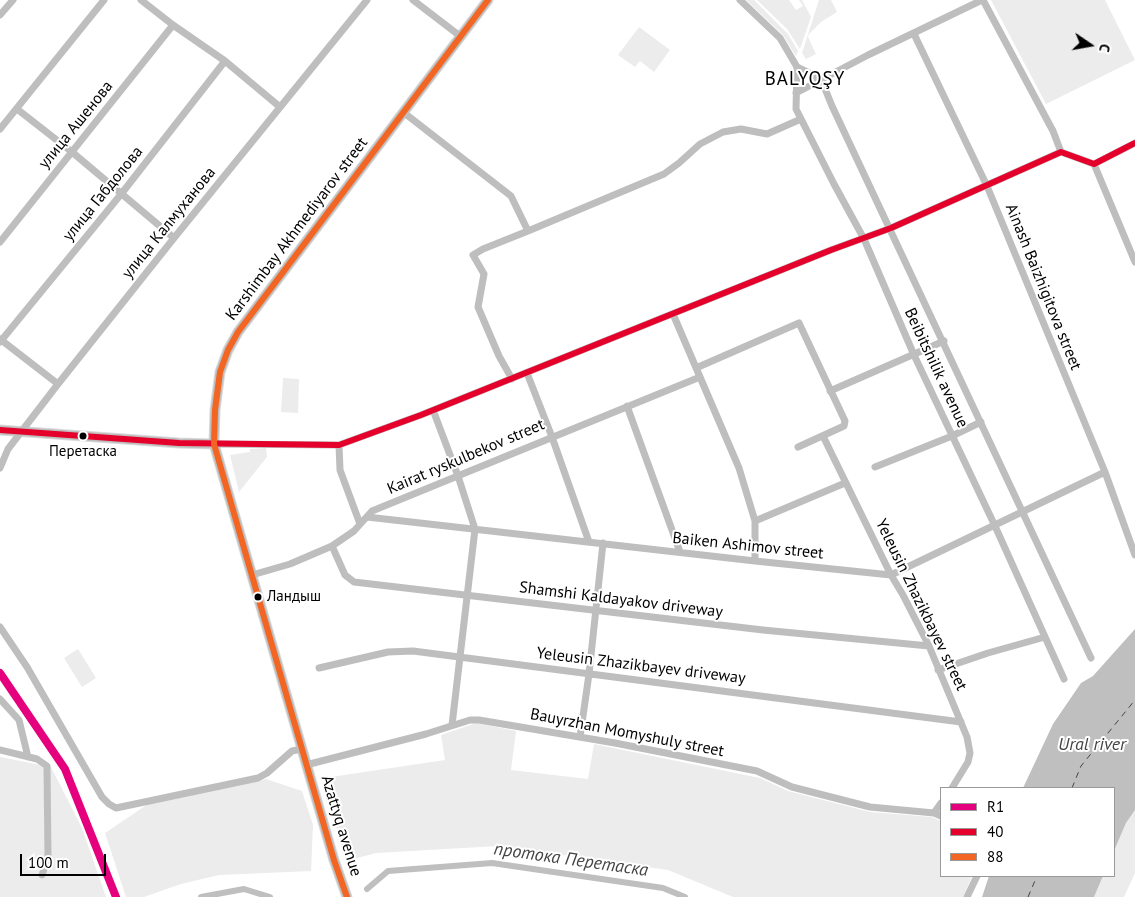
<!DOCTYPE html>
<html>
<head>
<meta charset="utf-8">
<style>
  body { margin:0 }
  #map { position:relative; width:1135px; height:897px; overflow:hidden; background:#fff; font-family:"PT Sans",sans-serif }
  canvas { display:block }
  .legend { position:absolute; left:940px; top:787px; width:175px; height:90px; box-sizing:border-box; background:#fff; border:1px solid #999; margin:0; padding:6px 9px; list-style:none; font-size:15px; color:#000 }
  .legend li { display:flex; align-items:center; gap:10px; height:25px }
  .legend b { width:25px; border:1px solid #999 }
  .north { position:absolute; left:1065px; top:20px; width:50px; height:50px; -webkit-text-stroke:4px #fff; paint-order:stroke; rotate:102deg; font-size:14px; font-weight:700; line-height:20px; text-align:center; color:#000 }
  .north::after { content:''; display:block; margin:auto; width:18px; height:22px; background:#000; clip-path:polygon(50% 0,100% 100%,50% 72%,0 100%) }
  .scale { position:absolute; left:20px; top:854px; width:86px; height:22px; box-sizing:border-box; border:2px solid #000; border-top:0; padding-left:6px; font-size:15px; line-height:18px; white-space:nowrap; color:#000; -webkit-text-stroke:4px #fff; paint-order:stroke }
</style>
</head>
<body>
<div id="map">
<canvas width="1135" height="897"></canvas>
<ul class="legend">
<li><b style="height:6px;background:#e5007d"></b>R1</li>
<li><b style="height:6px;background:#e4002b"></b>40</li>
<li><b style="height:6px;background:#f26522"></b>88</li>
</ul>
<div class="north">С</div>
<div class="scale">100 m</div>
</div>
<script>
const context = document.querySelector('canvas').getContext('2d');
context.lineJoin = 'round';
function fillPath(path, color) { context.fillStyle = color; context.fill(path, 'evenodd'); }
const toPath = rows => new Path2D(rows.map(r => 'M' + r).join(''));
function strokePath(path, color, width, dash) { context.strokeStyle = color; context.lineWidth = width; context.lineCap = dash ? 'butt' : 'round'; context.setLineDash(dash || []); context.stroke(path); }
function drawText(font, color, halo, rows, align = 'center') {
  context.font = font + ' "PT Sans",sans-serif'; context.lineWidth = 4; context.setLineDash([]); context.textBaseline = 'middle'; context.strokeStyle = halo; context.fillStyle = color; for (const [text, x, y, turn = 0] of rows) {
    context.save(); context.translate(x, y); context.rotate((+turn || 0) * Math.PI / 180); context.textAlign = isNaN(turn) ? turn : align; if (halo) context.strokeText(text, 0, 0); context.fillText(text, 0, 0); context.restore();
  }
}
fillPath(toPath([
  [746,0,754,0,788,34,798,51,796,56,783,35],
  [757,0,789,0,796,10,803,6,799,0,802,0,811,17,800,49,787,29],
  [819,0,831,0,837,12,821,22,809,34,808,37,816,54,806,59,802,53],
  [991,0,1105,0,1135,60,1046,104],
  [639,27,670,50,654,72,640,61,635,67,618,55],
  [283,378,299,379,298,413,281,412],
  [266,448,267,457,239,492,230,455,250,452,250,449],
  [78,649,96,678,82,687,64,658],
  [476,723,516,731,511,770,588,779,594,744,760,778,788,791,870,812,932,817,941,821,941,876,972,876,963,897,733,897,668,870,498,846,376,853,346,861,335,823,331,777,445,760,441,735],
  [0,757,51,767,82,828,106,897,0,897],
  [266,779,302,791,313,825,311,871,219,875,181,884,144,897,126,897,105,833,148,804],
  [1135,810,1135,873,1124,897,1094,897,1103,876,1114,876,1114,851,1126,823]
]), '#ececec');
fillPath(toPath([
  [1135,629,1135,810,1126,823,1114,851,1114,788,1023,788,1053,724,1081,683,1093,676],
  [989,876,1103,876,1094,897,982,897]
]), '#bfbfbf');
strokePath(toPath([
  [367,889,388,871,492,863,663,888,685,897],
  [201,897,244,889,270,897]
]), '#bfbfbf', 6);
strokePath(toPath([
  [1072,788,1081,766,1135,700],
  [1028,897,1037,876]
]), '#444', 1, [6, 5]);
const major = toPath([
  [0,430,179,443,214,444],
  [347,897,334,860,214,444,215,410,220,372,228,350,238,332,488,0]
]);
strokePath(major, '#dbdbdb', 11);
strokePath(toPath([
  [141,0,173,25,225,61,280,107],
  [413,0,460,36],
  [740,0,780,38,797,67,796,109,834,184,864,239,914,355,995,526,1064,679],
  [983,0,1053,131,1061,152],
  [0,15,13,0],
  [914,34,987,186,1105,472,1135,555],
  [797,67,821,79,832,106,1091,658],
  [796,93,868,55,982,0],
  [17,109,72,152,174,238],
  [403,112,511,196,528,231,483,249,473,255,484,274,478,307,499,356,512,379],
  [0,129,104,0],
  [1094,164,1135,262],
  [528,231,664,174,679,163,700,144,723,132,741,129,767,134,801,119],
  [0,242,173,25],
  [673,314,739,468,755,521,755,561],
  [0,339,58,384],
  [0,342,122,193,225,61],
  [696,368,799,323,845,421,844,426,798,447],
  [527,373,552,437,589,542],
  [830,391,944,341],
  [627,406,680,552],
  [433,410,458,476,475,529,452,725],
  [823,436,891,575,903,595,929,646,967,737,970,753,968,762,952,788],
  [214,444,339,445,421,415,831,250,891,228,1061,152,1094,164,1135,143],
  [339,445,340,470,360,524],
  [875,467,952,436,981,422],
  [0,468,8,449,58,384,174,238,367,0],
  [367,517,755,561,891,575,1105,472],
  [755,521,845,483],
  [332,546,345,575,354,582,763,630,929,646],
  [252,575,290,564,332,546,354,531,372,511,700,377],
  [0,627,27,667,102,797,109,804,116,808,258,778,267,773,292,751,302,749],
  [319,668,388,652,413,651,961,722],
  [938,670,988,653,1045,637],
  [0,699,19,720,28,757],
  [580,737,589,674,603,543],
  [0,750,37,759,47,766,48,857,42,875],
  [306,765,426,734,470,720,479,720,615,743,757,771,792,787,870,807,934,813,941,816],
  [934,813,941,803],
  [967,897,977,876]
]), '#bebebe', 7);
strokePath(major, '#bebebe', 9);
strokePath(toPath([
  [0,430,179,443,339,445,421,415,831,250,891,228,1061,152,1094,164,1135,143]
]), '#e4002b', 6);
strokePath(toPath([
  [347,897,334,860,214,444,215,410,220,372,228,350,238,332,488,0]
]), '#f26522', 6);
strokePath(toPath([
  [0,673,65,769,116,897]
]), '#e5007d', 8);
for (const [x, y, r, color] of [
  [83,436,4.5,"#000"],
  [258,597,4.5,"#000"]
]) { const dot = new Path2D(); dot.arc(x, y, r, 0, 2 * Math.PI); context.fillStyle = color; context.fill(dot); strokePath(dot, '#fff', 2); }
drawText('15px', '#000', '#fff', [
  ["Перетаска",83,452],
  ["Ландыш",267,597,"left"]
]);
drawText('16px', '#000', '#fff', [
  ["улица Ашенова",76,125,-51],
  ["улица Габдолова",103,194,-51],
  ["улица Калмуханова",169,223,-51],
  ["Karshimbay Akhmediyarov street",297,229,-53],
  ["Ainash Baizhigitova street",1043,287,68],
  ["Beibitshilik avenue",936,368,65],
  ["Kairat ryskulbekov street",466,457,-23],
  ["Baiken Ashimov street",748,546,6],
  ["Shamshi Kaldayakov driveway",621,600,7],
  ["Yeleusin Zhazikbayev street",921,605,64],
  ["Yeleusin Zhazikbayev driveway",641,666,7],
  ["Bauyrzhan Momyshuly street",627,733,11],
  ["Azattyq avenue",341,826,73]
]);
drawText('italic 18px', '#444', '#fff', [
  ["Ural river",1092,745],
  ["протока Перетаска",571,860,8]
]);
context.letterSpacing = '1px';
drawText('19px', '#000', '#fff', [
  ["BALYQŞY",805,80]
]);
context.letterSpacing = '0px';
</script>
</body>
</html>
